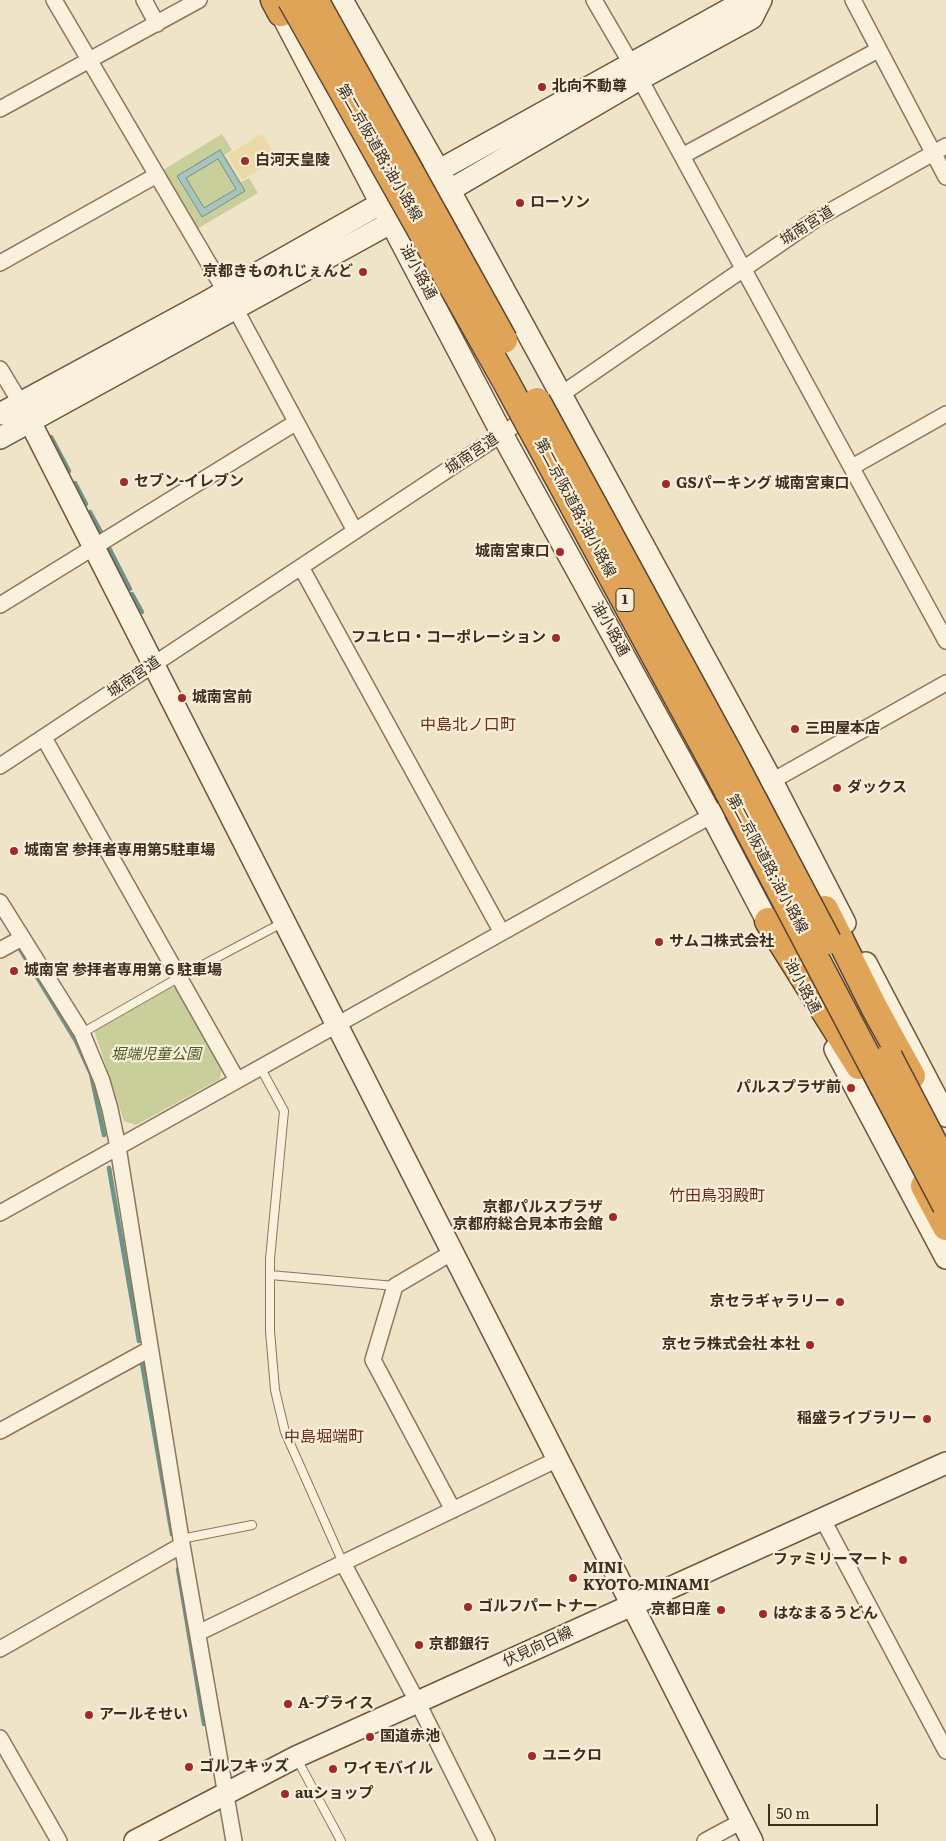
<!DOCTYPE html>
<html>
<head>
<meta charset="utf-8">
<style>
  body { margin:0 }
  #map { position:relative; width:946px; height:1841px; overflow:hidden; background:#f0e4c8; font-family:Literata,serif }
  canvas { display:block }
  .scale { position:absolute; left:768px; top:1804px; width:110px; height:22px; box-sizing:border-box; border:2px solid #3d2e20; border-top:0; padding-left:6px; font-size:15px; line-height:18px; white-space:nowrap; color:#3d2e20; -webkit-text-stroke:4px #f7eed8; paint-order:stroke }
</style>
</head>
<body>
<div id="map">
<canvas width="946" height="1841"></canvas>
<div class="scale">50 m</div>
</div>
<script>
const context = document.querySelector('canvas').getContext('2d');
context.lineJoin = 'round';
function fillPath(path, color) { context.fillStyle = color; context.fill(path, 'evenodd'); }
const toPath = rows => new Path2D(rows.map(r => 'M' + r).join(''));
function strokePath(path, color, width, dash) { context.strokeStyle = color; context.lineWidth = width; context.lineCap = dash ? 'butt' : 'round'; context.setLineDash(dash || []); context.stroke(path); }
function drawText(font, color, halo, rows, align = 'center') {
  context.font = font + ' Literata,"Noto Sans JP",serif'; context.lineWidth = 4.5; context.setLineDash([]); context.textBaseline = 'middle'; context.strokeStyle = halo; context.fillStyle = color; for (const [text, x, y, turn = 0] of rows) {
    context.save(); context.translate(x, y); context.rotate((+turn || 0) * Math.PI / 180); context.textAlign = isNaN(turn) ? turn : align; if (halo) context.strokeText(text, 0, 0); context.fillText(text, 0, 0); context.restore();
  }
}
fillPath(toPath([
  [222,134,232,150,225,155,241,182,249,178,258,193,197,229,163,170],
  [170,987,175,988,222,1067,220,1079,136,1125,124,1121,94,1030]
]), '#c9cf9b');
fillPath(toPath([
  [262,134,277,159,242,180,227,155]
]), '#ecd9a5');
const water = toPath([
  [220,150,245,191,202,217,177,176,220,150],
  [218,159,236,189,204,208,186,178,218,159]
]);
fillPath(water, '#a9c4bc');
strokePath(water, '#6f938a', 1);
strokePath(toPath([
  [51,437,69,471],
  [75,483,86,504],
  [90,512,102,534],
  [108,546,130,589],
  [132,594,142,612],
  [20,949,76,1041,91,1074,104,1135],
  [109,1168,139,1341],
  [142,1363,172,1534],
  [178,1569,204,1724]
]), '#6f938a', 4.5);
const lane = toPath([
  [82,1033,178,978,284,922],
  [260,1067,284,1111,270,1259,270,1331,275,1390,285,1432,343,1563],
  [270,1275,395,1286],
  [181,1539,252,1525],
  [297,1759,341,1841]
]);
const street = toPath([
  [54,0,225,291],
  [144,0,157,24],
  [594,0,640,79,946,641],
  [853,0,946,177],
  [0,109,199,0],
  [682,156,878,50],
  [0,263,157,175],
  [235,308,355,531],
  [0,369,20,402],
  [553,400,816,219,946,146],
  [852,467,946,414],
  [301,567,501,931],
  [0,605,295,423],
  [44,738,237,1080],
  [0,766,532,414],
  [765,785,946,683],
  [0,902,82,1033,102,1081,110,1109,118,1147,181,1539,234,1841],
  [0,950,22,938],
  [0,1213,741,799],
  [0,1431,150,1349],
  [453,1510,373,1360,395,1286,453,1252],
  [822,1518,946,1751],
  [343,1563,418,1703,487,1841],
  [198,1633,558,1459],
  [0,1649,182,1545],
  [0,1738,59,1841],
  [705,1841,742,1821]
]);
const secondary = toPath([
  [274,0,502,434,712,816,775,936],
  [342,0,439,171,772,781,845,923],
  [427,177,746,0],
  [438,197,640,79,752,18,761,0],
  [20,402,752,1841],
  [0,414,203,304,394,196],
  [0,438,403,216],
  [866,963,946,1116],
  [835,1049,946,1258],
  [135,1841,296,1757,946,1463]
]);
const highway = toPath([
  [274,0,281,13],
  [825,909,875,1009,912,1076],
  [768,921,859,1066],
  [924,1186,946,1227]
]);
strokePath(lane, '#8d765c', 10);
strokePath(street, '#8d765c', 18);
strokePath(secondary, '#6f573f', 24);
strokePath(highway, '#5b4430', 29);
strokePath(lane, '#faf1dc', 8);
strokePath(street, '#faf1dc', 15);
strokePath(secondary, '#faf1dc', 21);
strokePath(highway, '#e0a458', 26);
const highwayBridge = toPath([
  [291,0,505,380,714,765,946,1206],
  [315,0,504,340],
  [537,401,730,755,828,941],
  [889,1057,946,1166]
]);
strokePath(highwayBridge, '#5b4430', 29, []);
strokePath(highwayBridge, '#e0a458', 26);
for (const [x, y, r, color] of [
  [542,87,5,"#9e2a2b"],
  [245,161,5,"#9e2a2b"],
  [520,203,5,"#9e2a2b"],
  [363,272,5,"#9e2a2b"],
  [124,482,5,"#9e2a2b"],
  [666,484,5,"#9e2a2b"],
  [560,552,5,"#9e2a2b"],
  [556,638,5,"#9e2a2b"],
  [182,698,5,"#9e2a2b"],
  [795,729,5,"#9e2a2b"],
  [837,788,5,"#9e2a2b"],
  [14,851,5,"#9e2a2b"],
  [659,942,5,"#9e2a2b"],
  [14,971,5,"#9e2a2b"],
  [851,1088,5,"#9e2a2b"],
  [613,1217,5,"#9e2a2b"],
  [840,1302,5,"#9e2a2b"],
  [810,1345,5,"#9e2a2b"],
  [927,1419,5,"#9e2a2b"],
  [903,1560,5,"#9e2a2b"],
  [573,1578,5,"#9e2a2b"],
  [468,1607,5,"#9e2a2b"],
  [721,1610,5,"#9e2a2b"],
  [763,1614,5,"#9e2a2b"],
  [419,1645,5,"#9e2a2b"],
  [288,1704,5,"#9e2a2b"],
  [89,1715,5,"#9e2a2b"],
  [370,1737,5,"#9e2a2b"],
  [532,1756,5,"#9e2a2b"],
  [189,1767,5,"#9e2a2b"],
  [333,1769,5,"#9e2a2b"],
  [285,1794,5,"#9e2a2b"]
]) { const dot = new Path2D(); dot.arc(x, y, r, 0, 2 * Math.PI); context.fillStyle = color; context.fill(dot); strokePath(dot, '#f7eed8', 2); }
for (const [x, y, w] of [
  [625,600,18]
]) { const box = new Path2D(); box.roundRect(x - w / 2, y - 11.5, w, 23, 4); context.fillStyle = '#f7eed8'; context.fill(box); strokePath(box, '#3d2e20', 1); }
drawText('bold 14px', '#3d2e20', null, [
  ["1",625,600]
]);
drawText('bold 15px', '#3d2e20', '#f7eed8', [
  ["北向不動尊",552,87],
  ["白河天皇陵",255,161],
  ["ローソン",530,203],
  ["京都きものれじぇんど",353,272,"right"],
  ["セブン-イレブン",134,482],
  ["GSパーキング 城南宮東口",676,484],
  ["城南宮東口",550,552,"right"],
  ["フユヒロ・コーポレーション",546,638,"right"],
  ["城南宮前",192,698],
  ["三田屋本店",805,729],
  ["ダックス",847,788],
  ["城南宮 参拝者専用第5駐車場",24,851],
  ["サムコ株式会社",669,942],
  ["城南宮 参拝者専用第６駐車場",24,971],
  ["パルスプラザ前",841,1088,"right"],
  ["京都パルスプラザ",603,1208,"right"],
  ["京都府総合見本市会館",603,1225,"right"],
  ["京セラギャラリー",830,1302,"right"],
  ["京セラ株式会社 本社",800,1345,"right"],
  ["稲盛ライブラリー",917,1419,"right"],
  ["ファミリーマート",893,1560,"right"],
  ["MINI",583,1569],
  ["KYOTO-MINAMI",583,1586],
  ["ゴルフパートナー",478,1607],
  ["京都日産",711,1610,"right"],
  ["はなまるうどん",773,1614],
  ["京都銀行",429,1645],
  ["A-プライス",298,1704],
  ["アールそせい",99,1715],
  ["国道赤池",380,1737],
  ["ユニクロ",542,1756],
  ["ゴルフキッズ",199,1767],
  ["ワイモバイル",343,1769],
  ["auショップ",295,1794]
], 'left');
drawText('15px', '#3d2e20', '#f7eed8', [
  ["第二京阪道路;油小路線",379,153,60],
  ["城南宮道",807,226,-32],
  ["油小路通",418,272,62],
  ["城南宮道",472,454,-34],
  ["第二京阪道路;油小路線",575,508,62],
  ["油小路通",610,629,61],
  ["城南宮道",134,677,-34],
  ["第二京阪道路;油小路線",767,864,62],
  ["油小路通",802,986,62],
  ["伏見向日線",538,1647,-25]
]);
drawText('italic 15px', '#4d5a26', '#f7eed8', [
  ["堀端児童公園",156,1055]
]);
drawText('16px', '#6b2e1e', '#f7eed8', [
  ["中島北ノ口町",468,725],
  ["竹田鳥羽殿町",717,1196],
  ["中島堀端町",324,1437]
]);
</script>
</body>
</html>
